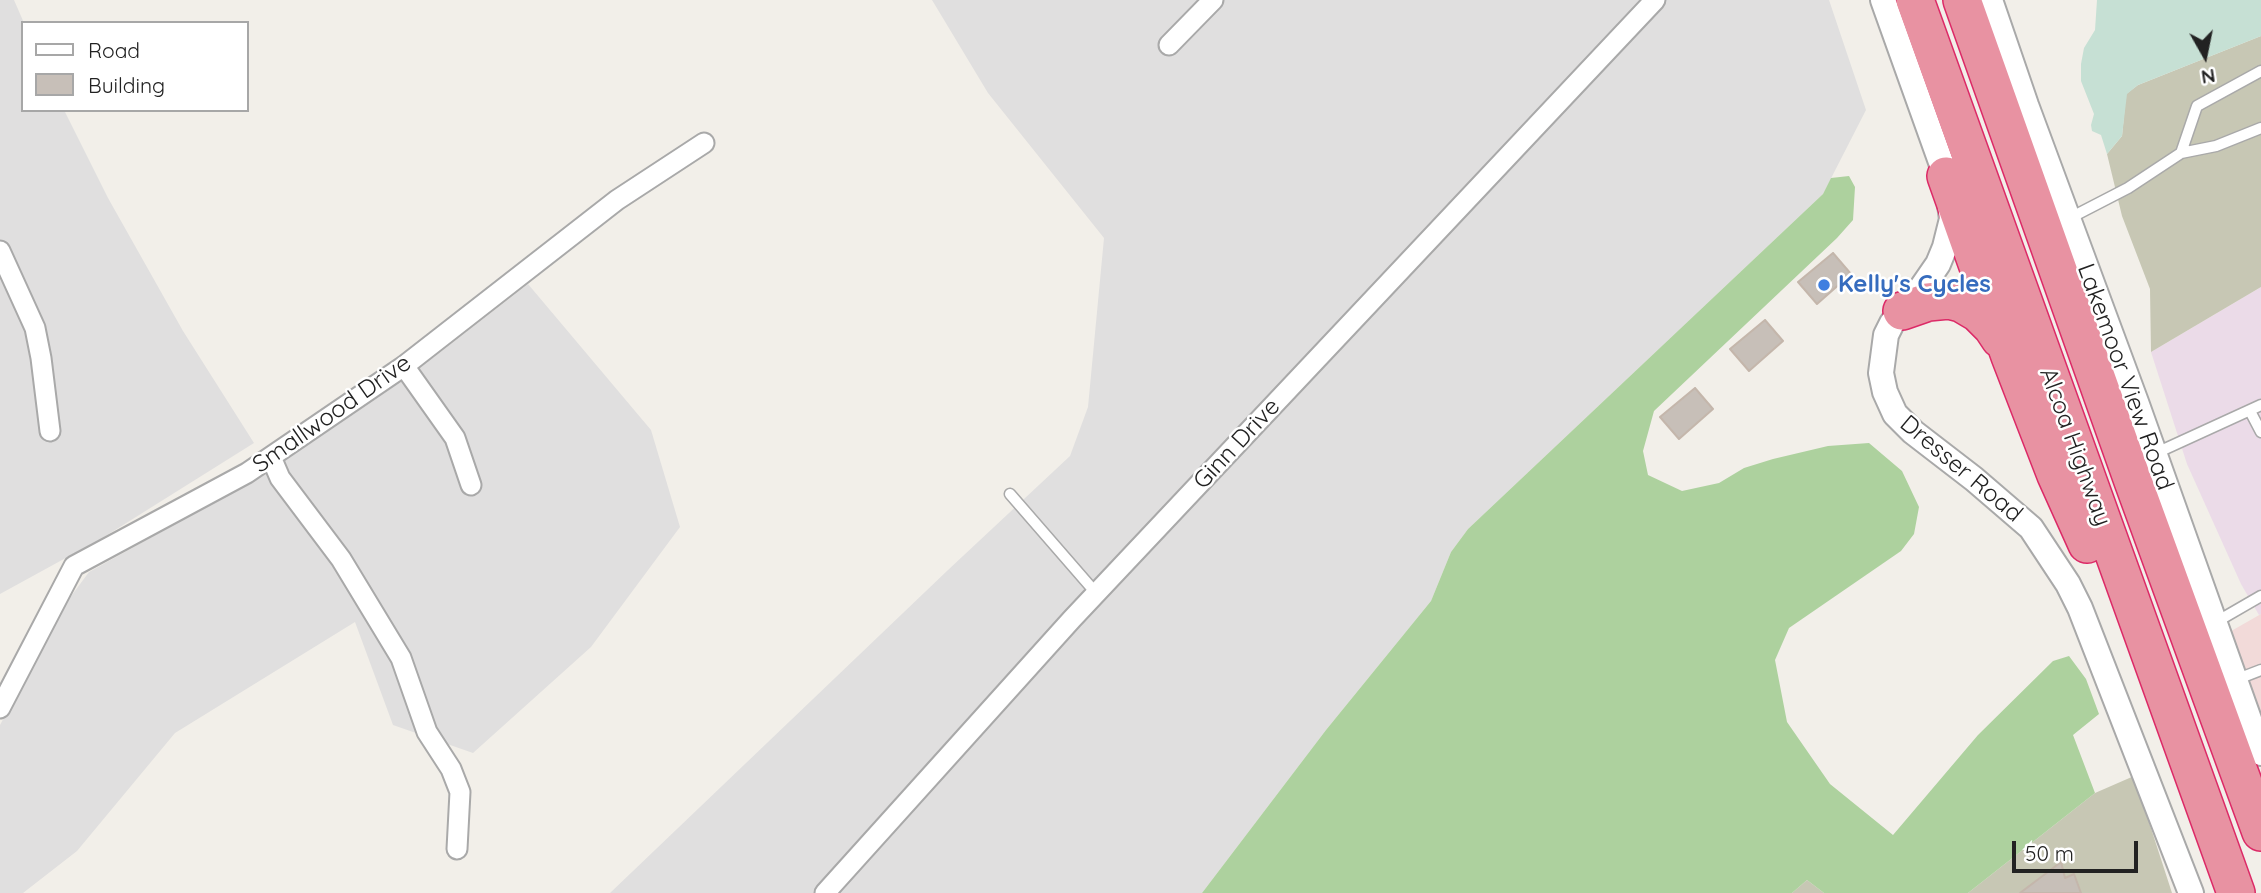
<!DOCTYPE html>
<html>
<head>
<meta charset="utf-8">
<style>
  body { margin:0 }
  #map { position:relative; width:2261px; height:893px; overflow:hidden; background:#f2efe9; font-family:Quicksand,sans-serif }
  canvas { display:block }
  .legend { position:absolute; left:21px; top:21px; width:228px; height:91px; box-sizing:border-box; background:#fff; border:2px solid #a7a7a7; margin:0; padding:9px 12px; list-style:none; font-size:21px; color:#222 }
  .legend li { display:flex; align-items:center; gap:14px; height:35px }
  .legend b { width:35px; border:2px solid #a7a7a7 }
  .north { position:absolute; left:2170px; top:21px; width:70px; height:70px; -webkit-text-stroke:5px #fff; paint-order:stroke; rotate:171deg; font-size:19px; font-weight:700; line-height:28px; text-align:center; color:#222 }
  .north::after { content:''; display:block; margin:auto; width:24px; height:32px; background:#222; clip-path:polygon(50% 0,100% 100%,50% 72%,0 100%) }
  .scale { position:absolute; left:2012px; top:841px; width:126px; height:32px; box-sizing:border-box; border:4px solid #222; border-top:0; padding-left:9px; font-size:21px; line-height:24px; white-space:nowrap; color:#222; -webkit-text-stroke:5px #fff; paint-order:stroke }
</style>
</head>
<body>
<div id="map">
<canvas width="2261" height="893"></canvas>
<ul class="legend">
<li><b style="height:9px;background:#fff"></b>Road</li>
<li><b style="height:19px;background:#c7bfb8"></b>Building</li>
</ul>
<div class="north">N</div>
<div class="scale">50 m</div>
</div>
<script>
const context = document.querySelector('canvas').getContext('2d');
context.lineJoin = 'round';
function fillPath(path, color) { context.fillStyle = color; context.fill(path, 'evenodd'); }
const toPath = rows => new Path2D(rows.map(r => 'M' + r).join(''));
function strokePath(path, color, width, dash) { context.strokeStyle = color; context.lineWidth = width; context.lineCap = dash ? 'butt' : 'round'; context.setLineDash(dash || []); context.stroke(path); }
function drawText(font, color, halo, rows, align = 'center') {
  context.font = font + ' Quicksand,sans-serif'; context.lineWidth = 5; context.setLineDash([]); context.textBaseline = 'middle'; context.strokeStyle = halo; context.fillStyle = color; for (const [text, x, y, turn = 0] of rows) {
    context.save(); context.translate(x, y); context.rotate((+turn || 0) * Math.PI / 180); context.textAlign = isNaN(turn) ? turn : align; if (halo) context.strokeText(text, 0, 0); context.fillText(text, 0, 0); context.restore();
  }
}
fillPath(toPath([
  [0,0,14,0,24,23,23,110,64,110,108,198,183,331,254,443,104,537,0,594],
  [932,0,1829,0,1866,110,1823,194,1468,529,1451,552,1431,601,1326,730,1202,893,610,893,948,570,1070,456,1088,407,1104,238,988,93],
  [528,284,651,430,680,527,591,647,473,753,393,725,355,622,175,733,77,851,23,893,0,893,0,725,66,603,89,572,245,485,434,357]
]), '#e0dfdf');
fillPath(toPath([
  [2261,614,2261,733,2227,637,2233,630]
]), '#f2dad9');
fillPath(toPath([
  [2261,287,2261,614,2259,615,2241,584,2187,464,2151,352]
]), '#ebdbe8');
fillPath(toPath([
  [2261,36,2261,287,2151,352,2150,289,2122,216,2107,154,2122,136,2126,94,2138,85],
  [2134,776,2172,893,1968,893,2095,793],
  [1807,880,1824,893,1792,893]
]), '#c7c7b4');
fillPath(toPath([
  [1849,176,1855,187,1853,220,1837,238,1654,411,1643,451,1648,475,1682,491,1719,483,1744,468,1773,459,1828,446,1869,443,1902,471,1919,507,1914,534,1901,551,1789,628,1775,660,1787,722,1830,784,1893,835,1978,735,2053,661,2069,656,2086,679,2099,714,2073,735,2095,793,1968,893,1824,893,1807,880,1792,893,1202,893,1326,730,1431,601,1451,552,1468,529,1823,194,1831,178]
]), '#add19e');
fillPath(toPath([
  [2097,0,2261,0,2261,36,2138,85,2127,94,2122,136,2107,154,2101,135,2092,131,2091,125,2094,114,2081,81,2081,64,2084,48,2095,30]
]), '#c6e0d4');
const building = toPath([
  [1833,253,1851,274,1817,304,1798,282,1833,253],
  [1765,320,1783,341,1749,371,1730,349,1765,320],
  [1695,388,1713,409,1679,439,1660,417,1695,388],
  [2061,862,2065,878,2074,874,2081,893,2020,893,2061,862]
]);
fillPath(building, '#c7bfb8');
strokePath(building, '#c4b6ab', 2);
const service = toPath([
  [2181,153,2197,106,2261,71],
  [2068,219,2128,188,2181,153,2216,146,2261,128],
  [2250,411,2261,432],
  [2154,454,2261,405],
  [1010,494,1096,593],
  [2216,622,2261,596],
  [2235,680,2261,670]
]);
const minor = toPath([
  [1169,45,1213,0],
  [0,251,35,328,41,358,50,431],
  [404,366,455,438,471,485],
  [271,457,280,478,341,559,401,658,427,732,451,769,460,792,457,849],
  [0,708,74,566,247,473,404,366,617,200,704,143],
  [825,893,1072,619,1655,0]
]);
const tertiary = toPath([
  [1883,0,1946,176,1952,219,1945,247,1938,264,1918,293,1892,323,1886,335,1881,373,1885,392,1895,414,1913,432,1974,479,2031,528,2068,584,2080,608,2191,893],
  [1990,0,2026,105,2136,402,2261,753]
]);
const motorway = toPath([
  [1915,0,2236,893],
  [1962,0,2133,481,2261,832],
  [1946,176,2010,356,2056,475,2087,544],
  [1902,311,1928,302,1949,300,1961,303,1978,313,1992,327,2000,339]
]);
strokePath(service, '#a9a9a9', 13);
strokePath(minor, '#a9a9a9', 23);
strokePath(tertiary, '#a9a9a9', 28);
strokePath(motorway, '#dc2a67', 40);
strokePath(service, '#fff', 10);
strokePath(minor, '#fff', 19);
strokePath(tertiary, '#fff', 24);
strokePath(motorway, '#e892a2', 37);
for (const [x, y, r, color] of [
  [1824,285,7,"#3f7fe0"]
]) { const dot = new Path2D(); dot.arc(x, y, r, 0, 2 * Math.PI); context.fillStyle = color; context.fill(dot); strokePath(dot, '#fff', 2.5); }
drawText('bold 24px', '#366cbe', '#fff', [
  ["Kelly's Cycles",1838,285]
], 'left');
drawText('24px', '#222', '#fff', [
  ["Lakemoor View Road",2125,377,70],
  ["Smallwood Drive",332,414,-35],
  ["Ginn Drive",1237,444,-47],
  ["Alcoa Highway",2075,447,70],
  ["Dresser Road",1961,469,40]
]);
</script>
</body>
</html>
